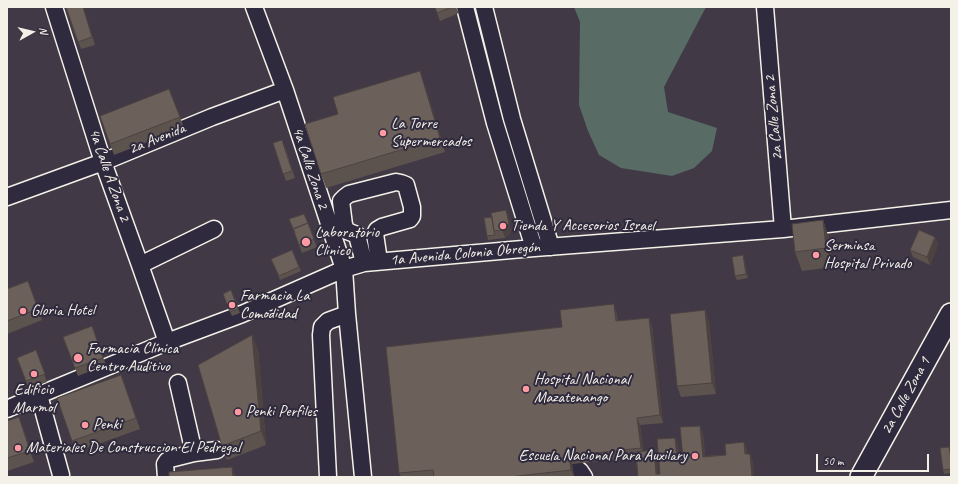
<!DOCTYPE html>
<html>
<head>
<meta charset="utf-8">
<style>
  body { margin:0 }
  #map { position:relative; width:958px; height:484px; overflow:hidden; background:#413a46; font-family:Caveat,sans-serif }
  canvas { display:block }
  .frame { position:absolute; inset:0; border:8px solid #f4f1e8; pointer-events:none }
  .north { position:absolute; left:12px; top:12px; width:40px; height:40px; -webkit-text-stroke:3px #2f2a3d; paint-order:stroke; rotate:82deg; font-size:11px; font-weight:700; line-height:16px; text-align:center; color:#f4f1e8 }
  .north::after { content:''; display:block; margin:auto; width:14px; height:18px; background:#f4f1e8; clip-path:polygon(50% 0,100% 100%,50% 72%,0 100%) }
  .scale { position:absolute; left:816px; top:454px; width:113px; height:18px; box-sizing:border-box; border:2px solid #f4f1e8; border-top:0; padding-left:5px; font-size:12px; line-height:14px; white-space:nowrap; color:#f4f1e8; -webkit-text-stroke:3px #2f2a3d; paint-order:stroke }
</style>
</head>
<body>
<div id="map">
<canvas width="958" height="484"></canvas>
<div class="frame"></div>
<div class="north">N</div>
<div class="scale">50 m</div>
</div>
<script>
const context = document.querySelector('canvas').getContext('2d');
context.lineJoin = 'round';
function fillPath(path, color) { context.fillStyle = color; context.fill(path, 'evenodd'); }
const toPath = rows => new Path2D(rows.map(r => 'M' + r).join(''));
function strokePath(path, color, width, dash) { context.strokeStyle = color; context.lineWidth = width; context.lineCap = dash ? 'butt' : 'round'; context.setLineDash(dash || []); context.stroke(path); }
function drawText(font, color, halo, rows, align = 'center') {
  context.font = font + ' Caveat,sans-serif'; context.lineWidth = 4; context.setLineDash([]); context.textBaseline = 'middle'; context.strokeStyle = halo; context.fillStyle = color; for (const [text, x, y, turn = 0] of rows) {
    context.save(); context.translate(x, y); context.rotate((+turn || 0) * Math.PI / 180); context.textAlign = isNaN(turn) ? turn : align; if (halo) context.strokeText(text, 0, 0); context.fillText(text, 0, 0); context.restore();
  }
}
fillPath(toPath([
  [574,7,706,7,664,87,668,112,717,128,712,151,694,168,672,176,621,168,599,155,588,131,579,105,580,22]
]), '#586b64');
const minor = toPath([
  [54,7,103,162,140,265,167,342],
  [254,7,285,90,344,269,347,314,363,477],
  [465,7,495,123,534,248],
  [484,7,512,119,551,247],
  [765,7,783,229],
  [7,197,103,162,212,117,285,90],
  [364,263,357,235,347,231,344,225,341,201,345,197,349,194,396,182,401,183,406,185,412,207,412,216,410,219,382,227,377,230,375,234,379,261],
  [140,265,214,229],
  [39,395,61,475],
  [7,409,39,395,167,342,242,314,344,269,364,263,534,248,783,229,951,210],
  [194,453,217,450],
  [554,455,561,455,580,471,584,477],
  [166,477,165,464,167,461,170,459,194,453,178,383],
  [328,477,321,335,322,327,328,321,347,314]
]);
const major = toPath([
  [861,477,951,314]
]);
strokePath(minor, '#f4f1e8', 19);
strokePath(major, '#f4f1e8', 24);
strokePath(minor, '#2f2a3d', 16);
strokePath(major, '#2f2a3d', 21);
fillPath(toPath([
  [66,7,83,7,95,45,81,49],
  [435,7,456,7,459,13,440,21],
  [425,86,445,152,326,188,321,174,338,114],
  [100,116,180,117,184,128,114,155],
  [273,143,285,147,295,178,286,181],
  [304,214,317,247,302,253,289,219],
  [509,218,511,232,505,238,488,240,487,236],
  [823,220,829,239,833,267,802,271,795,252],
  [935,237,938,245,930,265,913,257,910,250],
  [292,250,301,271,280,280,271,259],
  [743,255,744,259,748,278,737,280,735,276],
  [28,281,42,320,7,334,7,289],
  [231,290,240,313,232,316,223,294],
  [616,311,618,321,649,318,652,326,663,423,640,425,643,451,657,458,658,474,660,474,675,438,678,445,679,459,683,458,703,433,705,456,726,455,747,449,747,454,753,462,638,477,636,457,572,464,574,477,401,477,399,473,562,327],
  [709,321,716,394,681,397,677,386],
  [92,326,106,365,78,376,63,337],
  [258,349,266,445,227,460,222,446],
  [36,350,47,382,29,389,17,358],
  [121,375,140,429,76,452,72,441],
  [7,421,23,428,34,462,7,471],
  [951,451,951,473,944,474,943,470]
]), '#5d534e');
fillPath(toPath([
  [420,71,425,86,445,152,440,138],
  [506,210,509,218,511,232,505,238,502,230],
  [823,220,829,239,833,267,826,248],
  [935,237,938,245,930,265,927,257],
  [743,255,744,259,748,278,746,274],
  [614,304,616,311,618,329,616,321],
  [705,310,709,321,716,394,712,383],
  [649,318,652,326,663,423,660,415],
  [252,335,258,349,266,445,261,431],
  [19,417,23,428,34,462,30,451],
  [637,418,640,425,643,456,641,448],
  [700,426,703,433,706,464,703,457],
  [675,438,678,445,680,467,677,459],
  [744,442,747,449,748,462,745,454],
  [654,450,657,458,659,477,656,474],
  [750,454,753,462,754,477,752,477],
  [569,456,572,464,574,477,571,470],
  [232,467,235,475,235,477,233,477]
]), '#4c4340');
const building = toPath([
  [66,7,83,7,92,37,78,42,66,7],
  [435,7,452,7,437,13,435,7],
  [420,71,440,138,321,174,305,124,338,114,333,97,420,71],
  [169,89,180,117,110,144,100,116,169,89],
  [282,140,292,171,283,174,273,143,282,140],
  [506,210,509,224,502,230,494,231,491,213,506,210],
  [304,214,308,223,293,229,295,233,289,219,304,214],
  [492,217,494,231,495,235,487,236,484,218,492,217],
  [823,220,826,248,795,252,792,224,823,220],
  [308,223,314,239,299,245,293,229,308,223],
  [919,230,935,237,927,257,910,250,919,230],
  [292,250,299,267,279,276,271,259,292,250],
  [743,255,746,274,735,276,732,257,743,255],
  [28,281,38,309,7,321,7,289,28,281],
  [231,290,238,309,230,312,223,294,231,290],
  [614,304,616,321,649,318,660,415,637,418,641,448,569,456,571,470,509,477,434,477,433,470,399,473,386,347,562,327,560,310,614,304],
  [705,310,712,383,677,386,670,314,705,310],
  [92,326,103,358,75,368,63,337,92,326],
  [252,335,261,431,222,446,198,365,252,335],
  [36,350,45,374,26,381,17,358,36,350],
  [121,375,136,418,72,441,57,398,121,375],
  [19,417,30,451,7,458,7,421,19,417],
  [700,426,703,457,726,455,725,444,744,442,745,454,750,454,752,477,638,477,636,452,654,450,656,474,660,474,657,439,675,438,677,459,683,458,680,427,700,426],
  [949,447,951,459,951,469,943,470,940,448,949,447],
  [232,467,233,477,169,477,169,472,232,467]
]);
fillPath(building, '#6c605b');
strokePath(building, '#4c4340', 1);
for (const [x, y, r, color] of [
  [383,133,4,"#ff9aa2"],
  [503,226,4,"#ff9aa2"],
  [306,242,5,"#ff9aa2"],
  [816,255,4,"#ff9aa2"],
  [232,305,4,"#ff9aa2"],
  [23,311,4,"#ff9aa2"],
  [78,358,5,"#ff9aa2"],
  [34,374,4,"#ff9aa2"],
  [526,389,4,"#ff9aa2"],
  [238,412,4,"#ff9aa2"],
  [85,425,4,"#ff9aa2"],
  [18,448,4,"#ff9aa2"],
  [695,456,4,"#ff9aa2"]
]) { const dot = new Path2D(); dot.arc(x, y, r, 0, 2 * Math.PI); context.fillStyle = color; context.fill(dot); strokePath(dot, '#2f2a3d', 1.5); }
drawText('16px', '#f4f1e8', '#2f2a3d', [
  ["2a Calle Zona 2",774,118,-95],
  ["2a Avenida",157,139,-22],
  ["4a Calle Zona 2",310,168,72],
  ["4a Calle A Zona 2",109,175,71],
  ["1a Avenida Colonia Obregón",465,254,-5],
  ["2a Calle Zona 1",906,396,-61]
]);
drawText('16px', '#f4f1e8', '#2f2a3d', [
  ["La Torre",391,124],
  ["Supermercados",391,142],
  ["Tienda Y Accesorios Israel",511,226],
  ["Laboratorio",315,233],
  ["Clinico",315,251],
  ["Serminsa",824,246],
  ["Hospital Privado",824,264],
  ["Farmacia La",240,296],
  ["Comodidad",240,314],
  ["Gloria Hotel",31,311],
  ["Farmacia Clínica",87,349],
  ["Centro Auditivo",87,367],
  ["Hospital Nacional",534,380],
  ["Mazatenango",534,398],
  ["Edificio",34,390,"center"],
  ["Marmol",34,408,"center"],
  ["Penki Perfiles",246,412],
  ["Penki",93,425],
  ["Materiales De Construccion El Pedregal",26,448],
  ["Escuela Nacional Para Auxilary",687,456,"right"]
], 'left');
</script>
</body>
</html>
